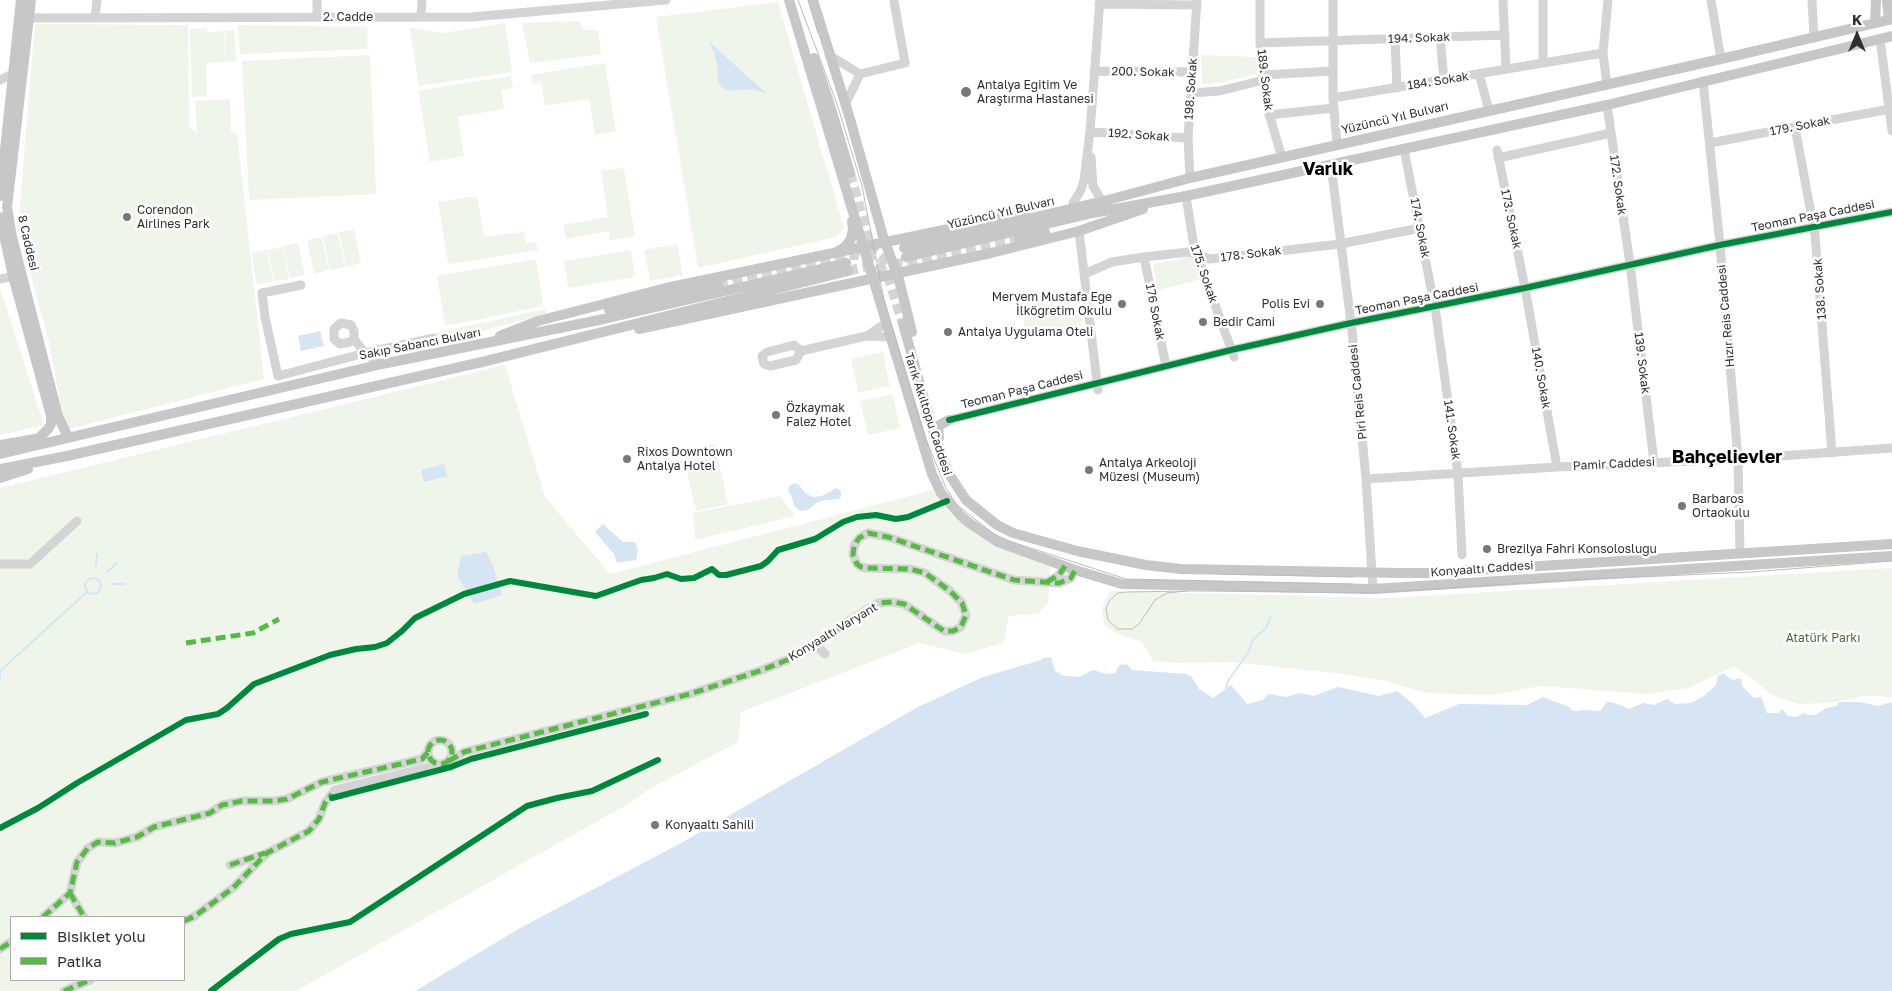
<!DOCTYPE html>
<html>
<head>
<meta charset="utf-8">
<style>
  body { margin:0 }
  #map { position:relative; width:1892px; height:991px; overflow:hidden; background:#fff; font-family:"Golos Text",sans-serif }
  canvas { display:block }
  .legend { position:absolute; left:10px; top:916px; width:175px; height:65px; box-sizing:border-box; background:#fff; border:1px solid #acacac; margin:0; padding:6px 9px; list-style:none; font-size:15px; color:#2f2f2f }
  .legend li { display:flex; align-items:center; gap:10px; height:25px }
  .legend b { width:25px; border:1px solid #acacac }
  .north { position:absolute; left:1832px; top:10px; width:50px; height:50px; -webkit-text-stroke:4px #fff; paint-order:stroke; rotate:0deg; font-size:14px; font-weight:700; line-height:20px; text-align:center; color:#2f2f2f }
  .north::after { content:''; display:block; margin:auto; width:18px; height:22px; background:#2f2f2f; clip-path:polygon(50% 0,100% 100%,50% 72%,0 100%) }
</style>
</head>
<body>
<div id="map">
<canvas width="1892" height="991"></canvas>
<ul class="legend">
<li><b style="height:6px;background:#00873e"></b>Bisiklet yolu</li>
<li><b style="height:6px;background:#58b947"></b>Patika</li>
</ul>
<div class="north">K</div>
</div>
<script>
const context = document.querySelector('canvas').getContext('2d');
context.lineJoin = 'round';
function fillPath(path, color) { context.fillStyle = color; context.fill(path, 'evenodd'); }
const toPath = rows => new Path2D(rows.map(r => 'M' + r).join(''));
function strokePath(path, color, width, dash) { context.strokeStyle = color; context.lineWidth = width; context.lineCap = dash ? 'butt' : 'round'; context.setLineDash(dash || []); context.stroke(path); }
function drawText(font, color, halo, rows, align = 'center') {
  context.font = font + ' "Golos Text",sans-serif'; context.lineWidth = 5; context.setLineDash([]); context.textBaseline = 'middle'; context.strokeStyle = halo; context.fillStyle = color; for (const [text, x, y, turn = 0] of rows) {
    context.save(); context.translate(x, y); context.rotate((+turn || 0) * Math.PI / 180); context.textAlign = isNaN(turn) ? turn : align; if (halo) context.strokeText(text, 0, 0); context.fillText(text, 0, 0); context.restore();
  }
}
fillPath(toPath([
  [778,2,844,228,836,237,698,268,656,17],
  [579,21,584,30,598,30,601,54,530,63,522,23],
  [505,23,512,72,419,86,410,28,443,33],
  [35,24,188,25,189,126,197,134,195,101,230,99,231,133,237,133,264,379,73,428,65,428,49,342,18,228],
  [238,25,367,27,368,49,240,54],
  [207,28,207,32,224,31,226,62,206,63,207,96,192,97,190,29],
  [225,30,234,30,236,61,226,61],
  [370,55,376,194,249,200,242,61],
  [1201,55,1256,57,1257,74,1220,83,1202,84],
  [605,63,616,131,595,135,589,99,545,106,541,83,533,84,532,75],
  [511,76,513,88,501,90,504,109,458,117,464,156,430,162,418,91],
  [624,168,635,236,609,240,610,231,566,239,563,225,608,217,601,171],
  [477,196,484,237,524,232,526,243,536,242,538,250,448,264,438,202],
  [354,229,361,263,346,267,339,232],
  [338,233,345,267,330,270,323,236],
  [321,237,329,270,314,274,307,240],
  [298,243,305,275,290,278,283,246],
  [677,244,683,275,650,281,644,250],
  [283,247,289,279,274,281,268,250],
  [267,250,273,282,257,284,251,252],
  [631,250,635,277,568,288,564,261],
  [1196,256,1203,279,1158,290,1153,264],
  [536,259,543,306,445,326,437,276],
  [0,288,44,425,0,435],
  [1024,298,1044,298,1044,308,1081,308,1081,328,1044,328,1044,331,1024,331],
  [545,309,546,314,444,341,436,333],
  [883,352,890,386,858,393,851,359],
  [505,365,545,497,610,574,933,490,953,517,996,543,1051,564,1048,603,1038,613,1009,616,1003,643,965,654,920,643,741,712,738,742,646,791,628,804,296,991,0,991,0,488],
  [11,917,184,917,184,980,11,980],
  [893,394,900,428,868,435,860,401],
  [715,444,728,504,696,511,682,451],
  [780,496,795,516,695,540,693,513],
  [1892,568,1892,697,1864,696,1830,703,1799,704,1773,696,1751,678,1734,666,1689,688,1646,694,1541,686,1489,695,1426,693,1386,681,1335,673,1230,662,1180,663,1153,661,1142,642,1114,632,1104,624,1102,615,1103,604,1110,591,1389,598]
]), '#eff5eb');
fillPath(toPath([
  [709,42,766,93,751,89,729,91,721,87,718,80,717,63,714,52],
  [320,331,324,346,301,351,298,336],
  [444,464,447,476,424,482,421,470],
  [795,483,799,485,805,493,813,497,822,496,836,488,841,491,841,496,839,499,825,500,816,503,808,510,800,511,794,506,792,497,788,491,790,485],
  [603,524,623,542,635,542,638,551,636,560,617,563,614,554,595,532],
  [486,552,493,566,502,595,474,604,457,575,461,556],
  [1051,657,1055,671,1060,673,1060,675,1079,677,1093,670,1107,674,1115,673,1119,665,1127,664,1132,670,1186,674,1192,677,1199,689,1213,698,1231,685,1247,704,1263,700,1268,694,1286,697,1300,693,1314,696,1338,687,1379,696,1397,691,1412,703,1425,718,1459,704,1527,705,1543,697,1569,707,1573,711,1585,710,1600,711,1607,702,1612,702,1629,709,1643,703,1654,705,1667,699,1675,704,1691,703,1704,696,1716,685,1718,676,1723,673,1732,680,1741,678,1742,686,1754,698,1761,697,1767,713,1778,713,1782,709,1788,716,1797,717,1803,713,1808,715,1816,715,1826,708,1837,706,1839,702,1860,702,1878,706,1892,702,1892,991,415,991,522,927,683,842,918,707,983,677,1041,660,1043,658]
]), '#d7e4f4');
strokePath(toPath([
  [96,566,97,554],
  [107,572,117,563],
  '85 586a8 8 0 1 1 16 0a8 8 0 1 1-16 0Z',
  [113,584,125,584],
  [0,671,88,591],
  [0,680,0,671],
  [1226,689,1228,681,1248,653,1253,640,1266,628,1271,616]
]), '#d7e4f4', 2);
strokePath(toPath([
  [850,173,869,241,874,252,888,263,907,264,1019,238],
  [848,271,876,264],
  [718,285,845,255,858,255,873,261,888,276,903,324]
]), '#d5d5d5', 10, [10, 5]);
strokePath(toPath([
  [317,0,317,17],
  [1260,0,1260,43,1266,103,1282,158],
  [1333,0,1333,98,1337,144],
  [1503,0,1506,69],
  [1711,0,1721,59],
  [1812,0,1814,38],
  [1099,4,1197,5],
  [421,17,422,0],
  [29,18,472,17,666,0],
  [95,18,97,0],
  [1440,37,1444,80],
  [1395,39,1397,88],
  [1880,39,1892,131],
  [1260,43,1505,35],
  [829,55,860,74],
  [1543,63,1543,0],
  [1094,71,1192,72],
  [1479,74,1489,110],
  [1263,75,1333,71],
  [0,80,12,74],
  [1703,81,1720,245,1738,459,1740,552],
  [1607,85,1603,53,1608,0],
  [1191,93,1219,91,1264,80],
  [1333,98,1603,53],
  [846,103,860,74,905,63,894,1],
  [1607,105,1630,264,1654,462],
  [1269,115,1334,108],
  [1795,127,1815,235,1832,453],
  [1090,132,1188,138],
  [1710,143,1890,109],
  [1404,149,1436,314,1458,474,1462,555],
  [1497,150,1525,288,1557,467],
  [1091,157,1093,186,1100,198],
  [1498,158,1611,133],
  [1331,165,1352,331,1366,479,1373,589],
  [1190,178,1188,138,1197,0],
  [1186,196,1194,247,1234,357],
  [1073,203,1081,190,1084,180,1090,132,1100,0],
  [1079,231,1098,390],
  [1144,257,1166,366],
  [1084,274,1112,262,1144,257,1189,252,1210,259,1340,244,1420,228],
  [0,279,19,275],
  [301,285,262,293,265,317,278,376,365,353,434,338],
  [867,336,886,323],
  [354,339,350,342,340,344,334,339,334,329,341,323,351,325,354,331,354,339,365,353,381,364],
  [801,351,796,360,770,366,764,364,762,356,767,352,794,345,801,351,866,336,890,337],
  [949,420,1231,350,1351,323,1525,288,1720,245,1892,212],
  [1366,479,1557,467,1738,459,1892,448],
  [0,564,30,564,77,521],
  [1048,582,1059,575,1065,566],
  [816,645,825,654],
  '428 752a12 12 0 1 1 24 0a12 12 0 1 1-24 0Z',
  [449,761,464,752,690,694,762,670,792,658,816,645,845,623,878,603,893,602,904,604,944,631,953,631,961,627,966,615,962,603,950,591,925,573,910,569,866,568,861,567,857,564,853,555,854,546,859,538,868,533,888,537,1014,580,1059,583,1071,578,1075,570],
  [230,865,265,854],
  [70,893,84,917],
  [43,917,70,893,77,862,88,848,98,842,115,843,137,837,154,827,210,813,222,805,242,801,274,801,287,799,322,782,422,759,428,752],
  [184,921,195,916,233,888,267,853,309,831,319,819,325,803,335,790,442,764],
  [0,949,11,942],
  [64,991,90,980]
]), '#d4d4d4', 9);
strokePath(toPath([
  [31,0,7,207,12,237,58,416,68,437],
  [789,0,932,474,941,493,959,514,968,522,998,542,1075,570,1122,584,1373,589,1892,556],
  [813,0,850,119,883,236,899,280,912,332],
  [1887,0,1889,20],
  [1875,23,1876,0],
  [814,58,829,102,850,173],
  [0,196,21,0],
  [0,217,13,276,51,416,51,424,48,429,39,438],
  [1019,238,1045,232],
  [904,248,1108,200,1190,178,1721,59,1892,19],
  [836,252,845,247,851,239,853,230,852,221],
  [906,257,1093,213,1186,196,1607,105,1892,36],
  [609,310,718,285],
  [903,324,934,434,947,471,966,500,997,525,1013,533,1077,551,1146,565,1181,569,1400,573,1428,573,1892,544],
  [639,329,991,253,1079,231,1143,209],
  [500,336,538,321,666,288,1025,213],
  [939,438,938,426,949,420],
  [0,445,35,439],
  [0,454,382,364,604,319,846,263],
  [0,469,67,456,482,362,848,271],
  [0,478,28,469]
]), '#c7c7c7', 10);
strokePath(toPath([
  [798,0,838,107,862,186,884,300,925,437,946,488,957,505,994,534,1009,541,1126,579,1352,584],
  [808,0,818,33],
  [1218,574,1353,577],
  [1187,591,1167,593,1155,600,1139,624,1132,629,1118,629,1108,620,1106,608,1110,600,1118,593,1127,592,1187,591,1207,591,1373,593,1572,580,1751,572,1892,561]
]), '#bbb', 1);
strokePath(toPath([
  [1047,582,1059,575,1065,566],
  [186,643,253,633,279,619],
  '428 752a12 12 0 1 1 24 0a12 12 0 1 1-24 0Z',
  [449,761,464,752,690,694,762,670,792,658,816,645,845,623,878,603,893,602,904,604,944,631,953,631,961,627,966,615,962,603,950,591,925,573,910,569,866,568,861,567,857,564,853,555,854,546,859,538,868,533,888,537,1014,580,1059,583,1071,578,1075,570],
  [230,865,265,853],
  [70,893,84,917],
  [43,917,70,893,77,862,88,848,98,842,115,843,137,837,154,827,210,813,222,805,242,801,274,801,287,799,322,782,422,759,428,752],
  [184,921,195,916,233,888,267,853,309,831,319,819,325,803,332,794],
  [0,949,11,942],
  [64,991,90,980]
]), '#58b947', 5, [10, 5]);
strokePath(toPath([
  [949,420,1231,350,1351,323,1525,288,1720,245,1892,212],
  [332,798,451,767,471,759,646,714],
  [0,828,38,808,77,783,186,720,218,714,227,708,254,684,330,655,356,649,375,647,387,643,402,631,415,618,464,594,510,581,596,596,641,580,654,578,667,574,681,579,694,578,712,569,719,575,726,575,761,566,768,561,778,550,815,539,843,522,857,517,876,515,896,519,908,517,947,501],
  [211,991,279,939,291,934,350,922,527,806,557,798,592,791,658,760]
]), '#00873e', 6);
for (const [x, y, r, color] of [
  [966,92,6,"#787878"],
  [127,217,5,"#787878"],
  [1122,304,5,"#787878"],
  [1320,304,5,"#787878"],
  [1203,322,5,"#787878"],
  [948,332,5,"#787878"],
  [776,415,5,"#787878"],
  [627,459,5,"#787878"],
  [1089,470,5,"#787878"],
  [1682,506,5,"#787878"],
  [1487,549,5,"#787878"],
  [655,825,5,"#787878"]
]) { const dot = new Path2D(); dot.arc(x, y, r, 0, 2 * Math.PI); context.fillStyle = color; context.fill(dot); strokePath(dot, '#fff', 2); }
drawText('12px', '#2f2f2f', '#fff', [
  ["2. Cadde",348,17],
  ["194. Sokak",1419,38,-2],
  ["200. Sokak",1143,72,1],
  ["189. Sokak",1265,80,83],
  ["184. Sokak",1438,81,-9],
  ["198. Sokak",1191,89,-86],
  ["Yüzüncü Yıl Bulvarı",1395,118,-13],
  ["179. Sokak",1800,126,-11],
  ["192. Sokak",1139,135,4],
  ["172. Sokak",1618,185,82],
  ["Yüzüncü Yıl Bulvarı",1001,213,-13],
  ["Teoman Paşa Caddesi",1813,216,-11],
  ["173. Sokak",1511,219,78],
  ["174. Sokak",1420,228,79],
  ["8 Caddesi",28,243,77],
  ["178. Sokak",1251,254,-7],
  ["175. Sokak",1204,274,71],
  ["138. Sokak",1820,289,-94],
  ["Teoman Paşa Caddesi",1417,299,-11],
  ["176 Sokak",1155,312,79],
  ["Hızır Reis Caddesi",1726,316,-95],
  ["Sakıp Sabancı Bulvarı",420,344,-11],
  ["139. Sokak",1642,363,83],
  ["140. Sokak",1541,378,80],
  ["Teoman Paşa Caddesi",1022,390,-14],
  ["Piri Reis Caddesi",1358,392,-96],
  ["Tarık Akıltopu Caddesi",928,414,72],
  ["141. Sokak",1452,430,82],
  ["Pamir Caddesi",1614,464,-3],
  ["Konyaaltı Caddesi",1482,569,-4],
  ["Konyaaltı Varyant",833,632,-31]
]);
drawText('12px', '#2f2f2f', '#fff', [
  ["Antalya Eğitim Ve",977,85],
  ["Araştırma Hastanesi",977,99],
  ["Corendon",137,210],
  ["Airlines Park",137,224],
  ["Meryem Mustafa Ege",1112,297,"right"],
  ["İlköğretim Okulu",1112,311,"right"],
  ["Polis Evi",1310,304,"right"],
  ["Bedir Cami",1213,322],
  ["Antalya Uygulama Oteli",958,332],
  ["Özkaymak",786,408],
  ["Falez Hotel",786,422],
  ["Rixos Downtown",637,452],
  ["Antalya Hotel",637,466],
  ["Antalya Arkeoloji",1099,463],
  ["Müzesi (Museum)",1099,477],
  ["Barbaros",1692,499],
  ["Ortaokulu",1692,513],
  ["Brezilya Fahri Konsolosluğu",1497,549],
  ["Konyaaltı Sahili",665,825]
], 'left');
drawText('12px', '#496e38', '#fff', [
  ["Atatürk Parkı",1823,638]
]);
drawText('bold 18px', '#000', '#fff', [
  ["Varlık",1328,169],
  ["Bahçelievler",1727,457]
]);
</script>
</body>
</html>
